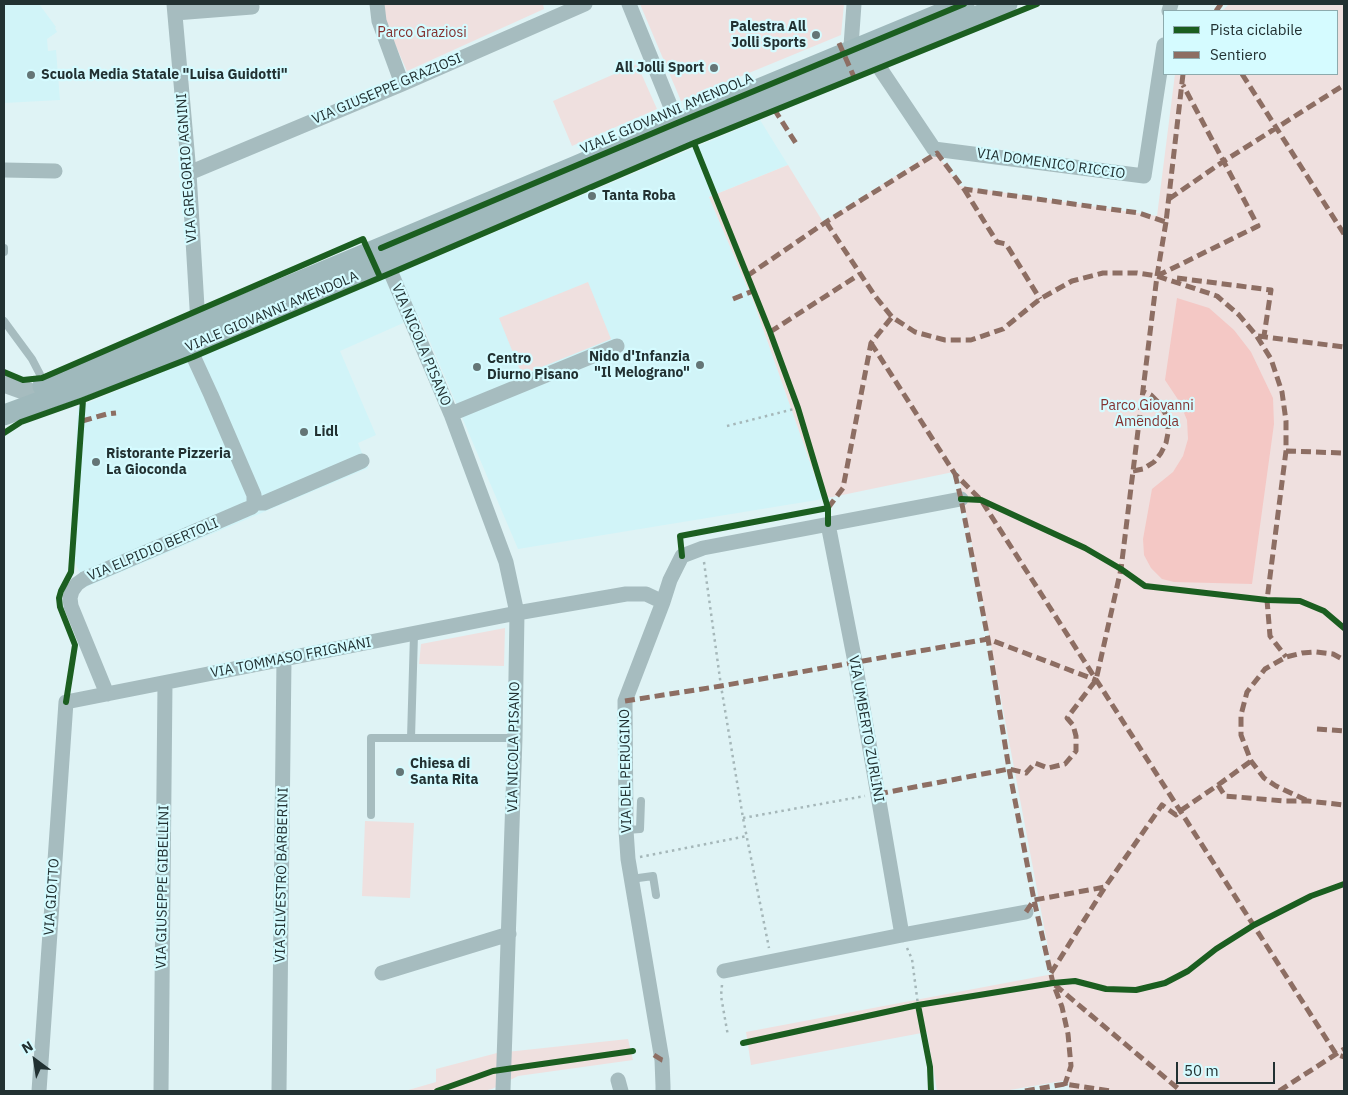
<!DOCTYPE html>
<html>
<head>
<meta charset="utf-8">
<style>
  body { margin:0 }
  #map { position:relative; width:1348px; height:1095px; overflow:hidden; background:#dff3f5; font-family:"IBM Plex Sans",sans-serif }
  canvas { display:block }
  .frame { position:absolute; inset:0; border:5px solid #223132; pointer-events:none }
  .legend { position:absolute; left:1163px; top:10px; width:175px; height:65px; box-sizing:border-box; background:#d5fbff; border:1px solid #8daaad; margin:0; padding:6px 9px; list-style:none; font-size:15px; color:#223132 }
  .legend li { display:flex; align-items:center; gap:10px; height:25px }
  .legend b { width:25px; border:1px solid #8daaad }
  .north { position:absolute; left:10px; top:1035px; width:50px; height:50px; -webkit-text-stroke:4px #d5fbff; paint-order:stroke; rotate:329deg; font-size:14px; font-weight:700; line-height:20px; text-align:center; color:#223132 }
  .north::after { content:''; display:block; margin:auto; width:18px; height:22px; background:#223132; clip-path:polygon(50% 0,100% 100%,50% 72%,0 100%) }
  .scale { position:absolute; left:1176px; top:1062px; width:99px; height:22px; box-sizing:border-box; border:2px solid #223132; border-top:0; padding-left:6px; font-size:15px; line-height:18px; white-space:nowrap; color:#223132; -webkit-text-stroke:4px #d5fbff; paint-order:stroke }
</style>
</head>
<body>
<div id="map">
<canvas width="1348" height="1095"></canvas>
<div class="frame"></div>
<ul class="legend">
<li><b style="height:6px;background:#1b5e20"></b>Pista ciclabile</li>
<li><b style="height:6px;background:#8d6e63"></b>Sentiero</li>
</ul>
<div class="north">N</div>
<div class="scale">50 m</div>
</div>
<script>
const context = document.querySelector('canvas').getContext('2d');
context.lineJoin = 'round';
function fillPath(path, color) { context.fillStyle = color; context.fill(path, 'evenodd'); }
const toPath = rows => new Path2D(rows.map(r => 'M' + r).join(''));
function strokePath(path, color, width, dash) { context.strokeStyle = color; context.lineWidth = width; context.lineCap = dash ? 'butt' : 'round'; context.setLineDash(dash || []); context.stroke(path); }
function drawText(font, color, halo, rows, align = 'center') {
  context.font = font + ' "IBM Plex Sans",sans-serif'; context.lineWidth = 4.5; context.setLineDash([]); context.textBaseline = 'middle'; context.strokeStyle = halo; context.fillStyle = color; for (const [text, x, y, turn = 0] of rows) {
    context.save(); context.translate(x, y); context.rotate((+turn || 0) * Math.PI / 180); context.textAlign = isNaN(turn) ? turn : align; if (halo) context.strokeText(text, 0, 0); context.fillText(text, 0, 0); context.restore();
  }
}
fillPath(toPath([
  [4,4,39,4,56,27,55,28,57,32,47,39,48,51,56,50,60,100,4,103],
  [760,120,788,165,709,197,754,303,823,499,518,549,419,316,340,351,376,435,358,443,368,468,86,587,70,551,78,407,382,280]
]), '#d1f4f8');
fillPath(toPath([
  [383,4,543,4,544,9,407,71,385,22],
  [640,4,844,4,841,35,681,101],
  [1229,4,1344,4,1344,1091,1070,1091,1068,1080,1004,1091,937,1091,927,1032,751,1065,746,1032,1053,974,958,471,823,499,754,303,709,197,788,165,823,222,935,151,960,186,1157,216,1175,74,1337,74,1337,11,1222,11],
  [637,64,657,109,572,146,553,101],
  [588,282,611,339,522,375,499,318],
  [505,628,504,666,419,664,421,644],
  [365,821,414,823,410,898,362,896],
  [628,1039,633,1060,518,1076,492,1089,483,1091,405,1091,436,1082,436,1069,497,1053]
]), '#efe0df');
fillPath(toPath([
  [1177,298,1209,308,1234,330,1251,352,1273,398,1274,424,1252,584,1174,582,1162,579,1151,568,1144,555,1143,539,1152,489,1173,472,1183,456,1188,439,1187,420,1179,401,1165,380]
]), '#f4c8c5');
strokePath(toPath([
  [727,426,798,408],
  [704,562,721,686,743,818,769,948],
  [743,818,865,796],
  [640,857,747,836],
  [907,948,912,959,918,1005],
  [722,985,721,996,728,1036]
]), '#a5b7b9', 2.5, [2.5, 4]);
strokePath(toPath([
  [4,248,4,252],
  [4,321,32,359,45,384],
  [411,738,414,634],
  [371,815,371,738,515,738],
  [626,830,640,829,641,801],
  [631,879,653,876,656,895]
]), '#a6bcbf', 8);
strokePath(toPath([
  [174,4,189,173,198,324],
  [377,4,379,21,402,84],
  [629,4,681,132],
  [854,4,851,46,858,58],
  [1169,11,1171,4],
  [175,13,252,7],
  [875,58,879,67,934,149,1144,176,1164,45],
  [4,170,55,171],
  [189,173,402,84,585,4],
  [383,254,451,414,506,562,517,613,515,738,503,1090],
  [451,414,617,346],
  [254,503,264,503,362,461],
  [828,524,855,662,902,935],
  [663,602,670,580,682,556,703,548,961,499],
  [107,694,71,606,70,598,72,591,77,584,84,579,247,509,252,507,254,503,254,495,211,395,189,347],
  [724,971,902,935,1026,912],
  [382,973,509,934],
  [618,1080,621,1091],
  [39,1091,66,702,517,613,626,594,646,594,663,602,625,701,626,830,628,859,662,1060,663,1086,663,1091],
  [161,1091,165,683],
  [279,1091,284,659]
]), '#a6bcbf', 15);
strokePath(toPath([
  [4,383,29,392]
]), '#a6bcbf', 19);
strokePath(toPath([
  [43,386,198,324,574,167,677,123,964,4],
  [4,415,189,347,683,137,1007,4]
]), '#9fb9bc', 21);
strokePath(toPath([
  [1216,11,1221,4],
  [839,43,854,77],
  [1242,74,1344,234],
  [774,109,797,145],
  [964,189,997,242,1006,244,1040,299],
  [1169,199,1224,161,1344,85],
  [826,222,875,296,892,317,915,332,945,340,971,340,1003,329,1040,299,1072,281,1103,273,1137,273,1157,276,1217,296,1239,315,1256,335,1271,359,1282,392,1286,421,1286,451,1267,600,1270,636,1286,657],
  [747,276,826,222,937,153,964,189,1139,213,1166,222,1183,74],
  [1157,276,1258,226,1183,85],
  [1177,278,1271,290,1264,336],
  [733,299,753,291],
  [770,332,860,274],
  [1258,336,1344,347],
  [871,343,955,474,981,500,1336,1054,1344,1057],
  [82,421,107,414,116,413],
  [1286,451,1344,453],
  [1133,471,1143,469,1154,462,1161,453,1166,443,1168,433,1168,423,1165,413,1159,403,1151,395,1142,391],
  [955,474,961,499,988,639,1009,769,1034,900,1053,983,1062,1007,1068,1034,1071,1066,1065,1084,1067,1091],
  [828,508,843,488,871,343,892,317],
  [625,701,721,686,988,639,1096,680],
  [1317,729,1344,731],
  [1218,785,1251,761],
  [878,794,1009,769,1026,773,1035,763,1048,768,1065,764,1076,751,1076,736,1073,725,1067,718,1096,680,1121,569,1157,276,1166,222],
  [1306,800,1276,786,1264,778,1251,761,1241,735,1241,715,1247,692,1265,669,1286,657,1302,653,1316,652,1333,654,1344,660],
  [1026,912,1034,900,1105,887],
  [1051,973,1105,887,1162,805,1176,815,1180,811,1218,785,1225,796,1285,801,1308,801,1344,805],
  [1055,985,1181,1091],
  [654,1055,662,1060,666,1061],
  [1025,1091,1065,1084,1110,1091],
  [1279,1091,1344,1049]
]), '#8d6e63', 5, [10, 5]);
strokePath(toPath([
  [694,143,770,332,798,408,828,508,828,524],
  [381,248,677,123,964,4],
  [4,372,23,380,42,378,363,239,380,277],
  [4,433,21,422,83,400,193,357,391,273,694,143,1037,4],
  [961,499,981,500,1085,548,1121,569,1145,586,1267,600,1300,601,1324,611,1344,628],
  [682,556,680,536,828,508],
  [66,702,75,645,60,607,59,598,61,591,71,572,83,400],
  [918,1005,930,1067,931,1091],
  [743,1043,918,1005,1053,983,1075,981,1106,989,1136,990,1165,983,1188,971,1216,949,1254,925,1311,896,1344,884],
  [437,1091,493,1071,633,1051]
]), '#1b5e20', 6);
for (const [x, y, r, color] of [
  [816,35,5,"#647576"],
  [714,68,5,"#647576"],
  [31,75,5,"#647576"],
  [592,196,5,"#647576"],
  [700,365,5,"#647576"],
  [477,367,5,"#647576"],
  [304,432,5,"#647576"],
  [96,462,5,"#647576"],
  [400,772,5,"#647576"]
]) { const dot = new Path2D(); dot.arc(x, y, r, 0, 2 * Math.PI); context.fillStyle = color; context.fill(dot); strokePath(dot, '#d5fbff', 2); }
drawText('bold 14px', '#223132', '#d5fbff', [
  ["Palestra All",806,27,"right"],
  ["Jolli Sports",806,43,"right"],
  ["All Jolli Sport",704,68,"right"],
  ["Scuola Media Statale \"Luisa Guidotti\"",41,75],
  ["Tanta Roba",602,196],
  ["Nido d'Infanzia",690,357,"right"],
  ["\"Il Melograno\"",690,373,"right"],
  ["Centro",487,359],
  ["Diurno Pisano",487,375],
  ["Lidl",314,432],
  ["Ristorante Pizzeria",106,454],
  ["La Gioconda",106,470],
  ["Chiesa di",410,764],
  ["Santa Rita",410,780]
], 'left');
drawText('14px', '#83312f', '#d5fbff', [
  ["Parco Graziosi",422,33],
  ["Parco Giovanni",1147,406],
  ["Amendola",1147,422]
]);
drawText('14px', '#223132', '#d5fbff', [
  ["VIA GIUSEPPE GRAZIOSI",387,89,-23],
  ["VIALE GIOVANNI AMENDOLA",667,114,-23],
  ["VIA DOMENICO RICCIO",1051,164,8],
  ["VIA GREGORIO AGNINI",187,168,-94],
  ["VIALE GIOVANNI AMENDOLA",272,312,-23],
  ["VIA NICOLA PISANO",421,345,67],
  ["VIA ELPIDIO BERTOLI",153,550,-23],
  ["VIA TOMMASO FRIGNANI",291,658,-11],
  ["VIA UMBERTO ZURLINI",866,729,80],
  ["VIA NICOLA PISANO",514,747,-89],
  ["VIA DEL PERUGINO",626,771,-91],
  ["VIA SILVESTRO BARBERINI",282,875,-89],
  ["VIA GIUSEPPE GIBELLINI",163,887,-89],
  ["VIA GIOTTO",52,897,-86]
]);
</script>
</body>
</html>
